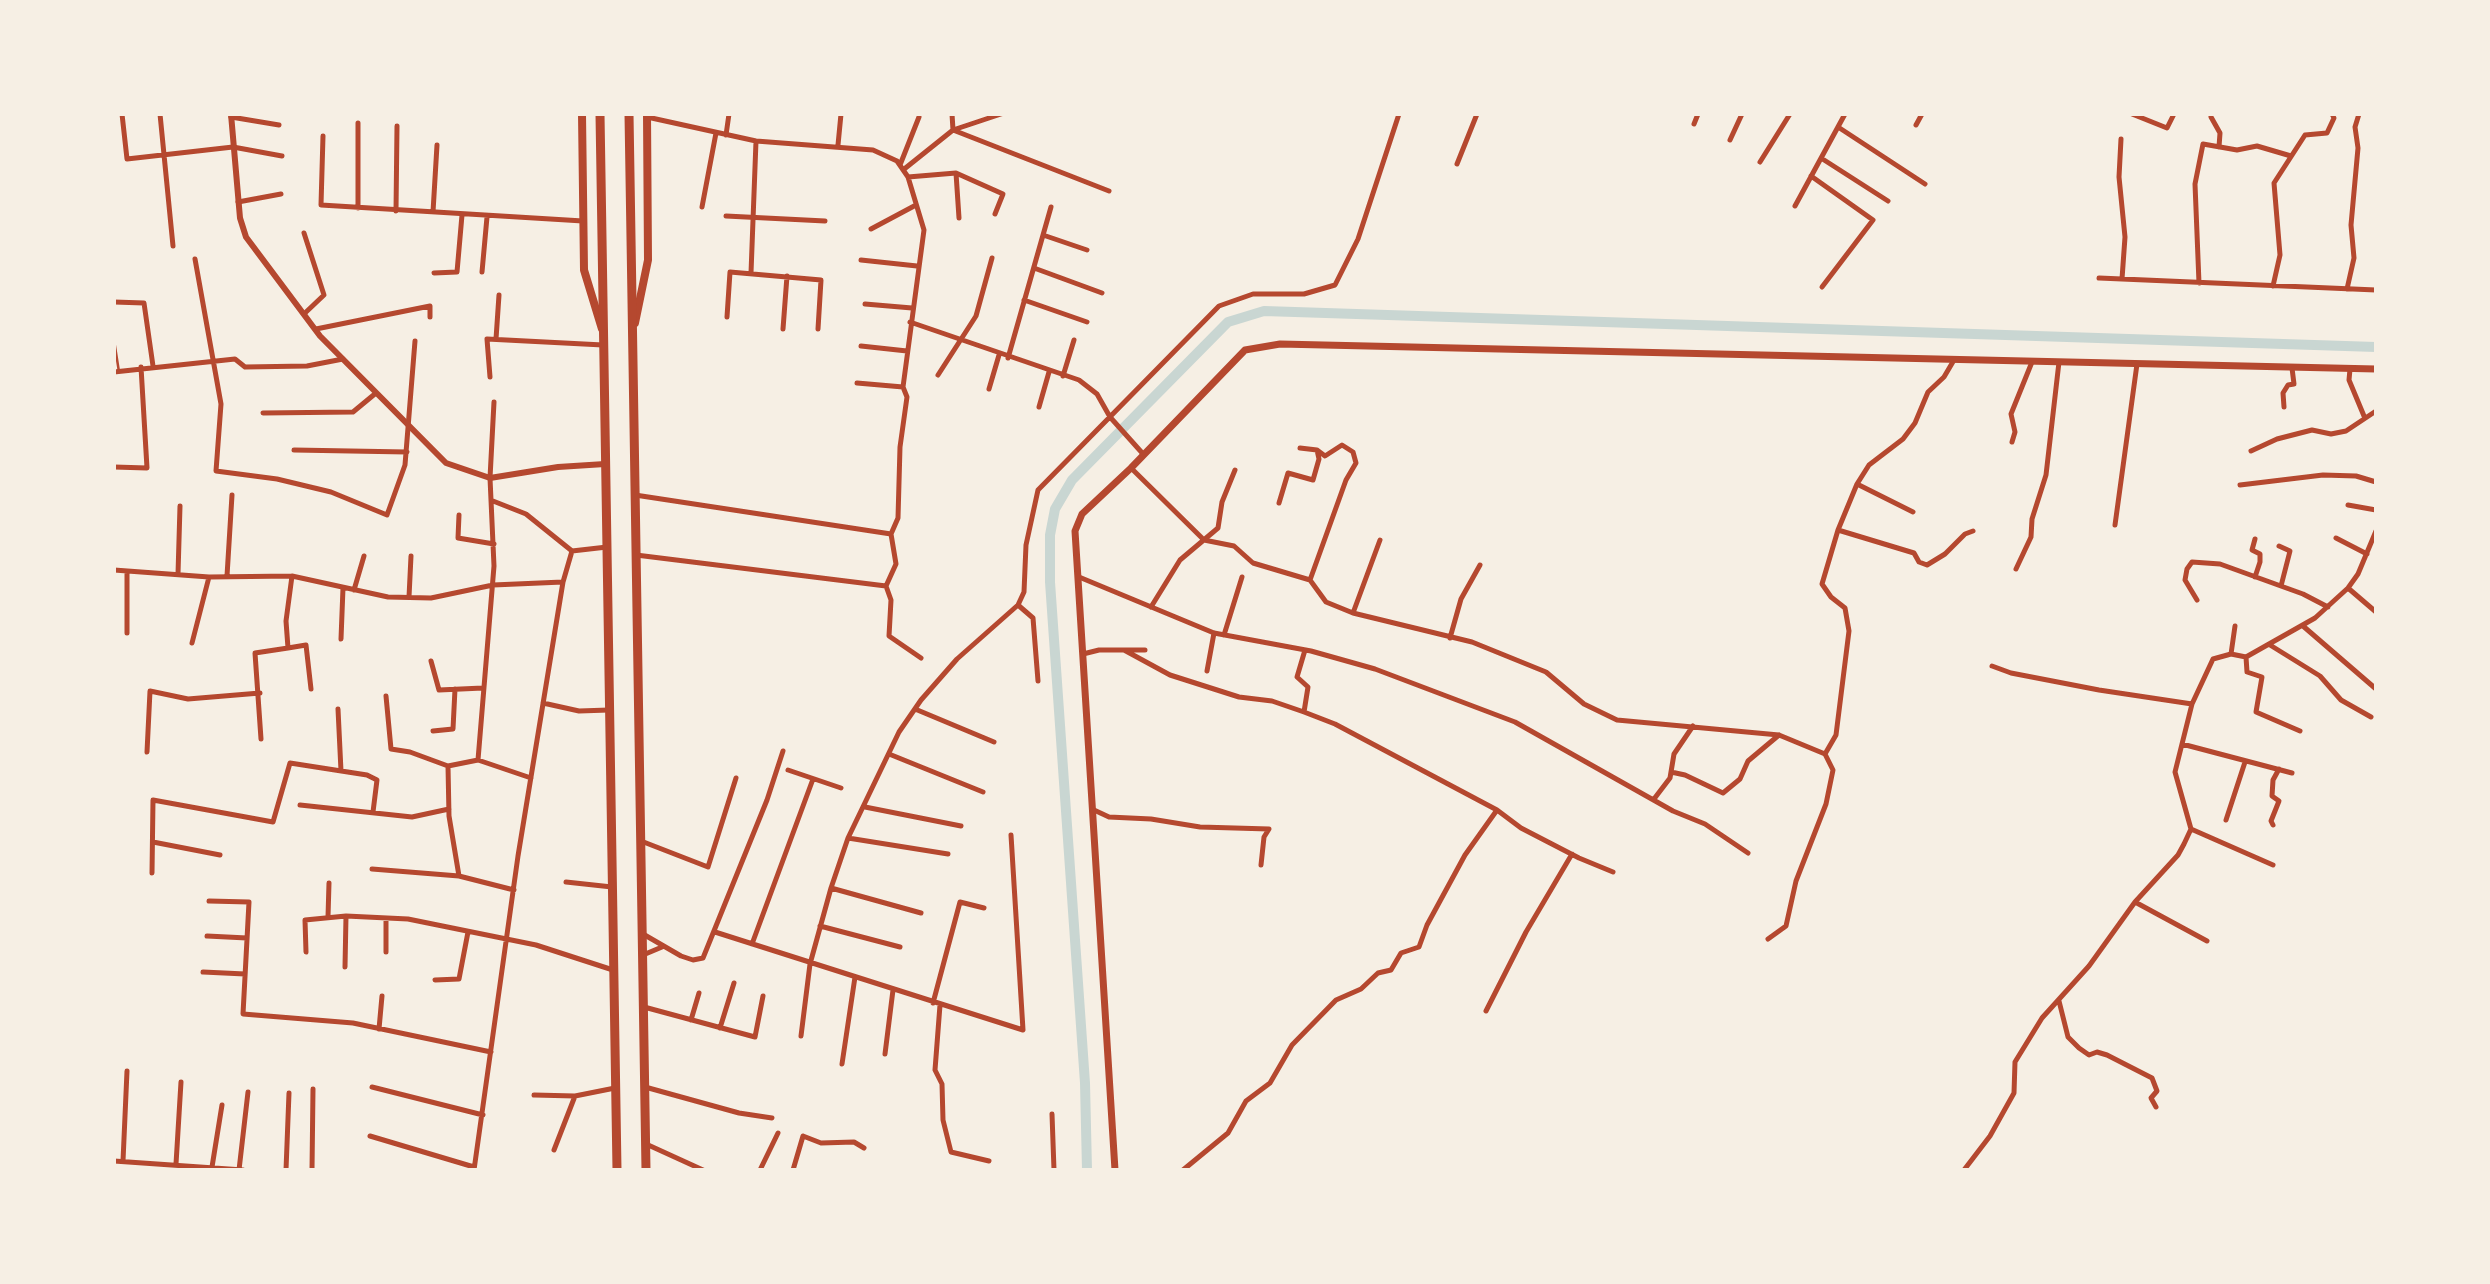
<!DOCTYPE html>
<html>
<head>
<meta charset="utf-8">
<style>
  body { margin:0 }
  #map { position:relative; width:2490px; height:1284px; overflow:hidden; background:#f6efe4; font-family:Roboto,sans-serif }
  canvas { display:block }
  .frame { position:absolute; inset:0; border:116px solid #f6efe4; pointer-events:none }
</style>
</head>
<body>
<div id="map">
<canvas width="2490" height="1284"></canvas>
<div class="frame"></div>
</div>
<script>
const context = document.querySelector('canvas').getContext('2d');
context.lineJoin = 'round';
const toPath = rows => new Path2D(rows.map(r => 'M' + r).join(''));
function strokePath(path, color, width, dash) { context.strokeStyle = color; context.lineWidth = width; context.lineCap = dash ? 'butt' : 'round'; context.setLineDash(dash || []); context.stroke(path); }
strokePath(toPath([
  [1087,1170,1085,1083,1050,582,1050,535,1055,509,1072,480,1228,322,1264,311,2376,347]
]), '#c9d6d2', 10);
strokePath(toPath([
  [114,340,119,372]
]), '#b5482f', 2.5);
strokePath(toPath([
  [122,114,127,159,233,147,282,156],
  [160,114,173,246],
  [2132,114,2167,128,2174,114],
  [231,117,279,125],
  [647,117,756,141,873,150,897,161,908,177,924,230,903,387,907,397,900,447,898,518,891,534,896,564,886,586,891,600,889,636,921,658],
  [2211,117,2220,133,2219,147],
  [1694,124,1698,114],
  [1916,125,1922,114],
  [1838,127,1925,184],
  [953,130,1109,191],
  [953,130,1001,114],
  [726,135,729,114],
  [323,136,321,205,583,221],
  [2121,139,2119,177,2125,237,2122,279],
  [1730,140,1742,114],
  [838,145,841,114],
  [1821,158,1888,201],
  [1760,162,1790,114],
  [1457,164,1477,114],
  [900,165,919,117],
  [903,170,953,130,952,114],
  [956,173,959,218],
  [1811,176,1873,220,1822,287],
  [908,177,956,173,1003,194,995,214],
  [238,202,281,194],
  [1795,206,1845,114],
  [702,207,716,133],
  [358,208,358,123],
  [396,211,397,126],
  [433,212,437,145],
  [726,216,825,221],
  [871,229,916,205],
  [304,233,324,295,305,313],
  [1043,235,1087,250],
  [195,259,221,404,216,471,277,479,331,492,387,515,405,465,415,341],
  [861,260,917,266],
  [1034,268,1102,293],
  [482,272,487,217],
  [434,273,457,272,462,215],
  [751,273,756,141],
  [2099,278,2376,290],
  [2199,283,2195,184,2203,144,2237,150,2257,146,2291,156],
  [2273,286,2280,255,2274,183,2305,135,2327,133,2334,118,2332,114],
  [2347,289,2354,258,2351,225,2358,148,2355,127,2359,114],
  [1024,300,1087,322],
  [114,302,144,303,153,366],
  [865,304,912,308],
  [727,317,730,272,821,280,818,329],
  [910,322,1079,380,1097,394,1110,417,1144,455],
  [316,329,430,306,430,317],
  [783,329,787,276],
  [496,339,499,295],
  [861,346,907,351],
  [1008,358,1051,207],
  [2350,369,2349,380,2364,416],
  [114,372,235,359,245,367,307,366,343,359],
  [938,375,976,316,992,258],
  [1063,376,1074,340],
  [490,377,487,339,603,345],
  [857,383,903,387],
  [989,389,999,355],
  [494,402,490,478,494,566,478,760,448,766,449,816,459,876,514,890],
  [1039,407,1049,372],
  [2284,407,2283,393,2288,385,2294,384,2292,368],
  [263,413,353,412,376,393],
  [2012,442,2015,432,2011,414,2032,362],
  [1300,448,1317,450,1325,456,1342,445,1353,452,1356,463,1346,480,1310,580],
  [294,450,407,452],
  [2251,451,2277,439,2312,430,2331,434,2346,431,2376,411],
  [114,467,147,468,141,367],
  [1131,468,1204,540,1234,546,1253,563,1310,580,1326,602,1353,613,1472,642,1546,672,1584,704,1617,720,1779,735,1825,754],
  [1857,484,1913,512],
  [2240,485,2323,475,2356,476,2376,482],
  [635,495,891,534],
  [493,501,526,514,572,551],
  [1279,503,1288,473,1313,480,1319,459,1317,450],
  [2348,505,2376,510],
  [459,515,458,538,494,544],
  [2115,525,2137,364],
  [1838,530,1914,553,1919,562,1927,565,1945,554,1965,534,1973,531],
  [2336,538,2367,554],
  [2279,546,2290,551,2281,586],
  [636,555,886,586],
  [2016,569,2031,537,2032,519,2046,475,2059,362],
  [114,570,209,577,292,576,388,597,431,598,493,585,563,582],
  [178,574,180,506],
  [227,576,232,495],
  [1079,577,1214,633,1311,651,1375,669,1515,722,1673,811,1705,824,1748,853],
  [2255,577,2260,562,2260,554,2252,550,2255,539],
  [2348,588,2376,612],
  [354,590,364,556],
  [409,597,411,556],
  [2197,600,2185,580,2187,569,2192,562,2220,564,2303,594,2328,607],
  [1018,605,1033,618,1038,681],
  [1151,607,1180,560,1218,528,1222,502,1235,470],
  [1353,613,1380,540],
  [2303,626,2376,689],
  [127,633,127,571],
  [1224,635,1242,577],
  [1450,638,1461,599,1480,565],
  [341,639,343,588],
  [192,643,209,577],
  [2270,645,2320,676,2341,700,2371,717],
  [288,648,306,645,311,689],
  [1124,650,1170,675,1239,697,1272,701,1304,712],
  [1083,654,1099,650,1145,650],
  [2231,654,2235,626],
  [2246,657,2247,672,2262,677,2256,712,2300,731],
  [431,661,439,690,483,688],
  [1992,666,2011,673,2099,690,2192,704],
  [1207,671,1214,633],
  [386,696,391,749,410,752,448,766],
  [543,703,579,711,609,710],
  [338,709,341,771],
  [915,709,994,742],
  [433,731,453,729,455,689],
  [261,739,255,653,288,648,286,621,292,576],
  [2182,744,2292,773],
  [147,752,150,691,188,699,260,693],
  [889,754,983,792],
  [478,760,531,778],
  [788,770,841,788],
  [1671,772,1685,775,1723,793,1740,779,1748,761,1779,735],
  [1654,799,1670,778,1674,754,1693,726],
  [300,805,412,817,449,809],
  [865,807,961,826],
  [1094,810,1109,817,1151,819,1200,827,1269,829,1264,837,1261,865],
  [1497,810,1521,828,1579,858,1613,872],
  [2226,820,2245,762],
  [2273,825,2271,821,2279,801,2272,796,2273,780,2279,769],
  [2191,829,2273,865],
  [848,838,948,854],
  [641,841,708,867,736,778],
  [153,842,220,855],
  [372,869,459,876],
  [152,873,153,800,273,822,290,763,367,775,377,780,373,812],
  [566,882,612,887],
  [831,888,921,913],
  [209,901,249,902,243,1014,353,1023,491,1052],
  [2135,902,2207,941],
  [328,917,329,883],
  [820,926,900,947],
  [715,932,1023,1030,1011,835],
  [643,934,681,956,693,960,703,958,767,800,783,751],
  [207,936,247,938],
  [1768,939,1786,926,1796,881,1826,804,1833,770,1825,754,1836,735,1849,631,1845,608,1831,597,1822,584,1838,530,1857,484,1869,465,1903,439,1915,423,1928,392,1944,377,1954,360],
  [752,944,813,779],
  [306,952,305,920,346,916,408,919,536,945,613,970],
  [386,952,386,918],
  [643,955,662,947],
  [345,967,346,916],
  [203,972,245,974],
  [435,980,459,979,468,932],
  [2059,1001,2068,1037,2079,1048,2089,1055,2097,1052,2107,1055,2152,1078,2157,1091,2151,1098,2156,1107],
  [933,1003,960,902,984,908],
  [940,1005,935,1070,942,1084,943,1120,951,1152,989,1161],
  [644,1007,755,1037,763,996],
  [1486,1011,1526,932,1572,854],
  [691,1020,699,993],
  [720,1028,734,983],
  [379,1029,382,996],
  [801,1036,810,964,831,888,848,838,899,732,921,700,957,659,1018,605,1024,592,1026,545,1038,490,1219,306,1253,294,1304,294,1335,285,1358,239,1399,114],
  [885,1054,893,990],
  [842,1064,855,977],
  [372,1087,483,1115],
  [645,1087,739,1113,772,1118],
  [534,1095,575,1096,615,1088],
  [1052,1114,1054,1170],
  [370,1136,474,1167],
  [646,1144,703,1170],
  [554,1150,575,1096],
  [114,1161,243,1170],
  [123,1161,127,1071],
  [176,1164,181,1082],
  [212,1167,222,1105],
  [239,1170,248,1092],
  [286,1170,289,1093],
  [312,1170,313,1089],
  [474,1170,518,856,563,582,572,551,607,547],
  [760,1170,778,1133],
  [793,1170,803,1136,821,1143,854,1142,864,1148],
  [1183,1170,1228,1133,1246,1101,1270,1083,1292,1045,1336,1000,1361,989,1378,973,1391,970,1401,953,1419,947,1427,925,1465,855,1497,810,1335,724,1304,712,1308,687,1297,677,1305,650],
  [1964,1170,1990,1136,2014,1093,2015,1062,2042,1018,2089,966,2135,902,2178,855,2184,844,2191,829,2175,772,2192,704,2213,659,2231,654,2246,657,2315,618,2348,588,2358,574,2376,531]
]), '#b5482f', 5);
strokePath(toPath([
  [231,114,240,218,246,237,320,336,446,463,490,478,558,467,605,464]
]), '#b5482f', 6);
strokePath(toPath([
  [1115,1170,1075,531,1082,514,1131,468,1245,350,1280,344,2376,369]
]), '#b5482f', 7);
strokePath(toPath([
  [582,114,584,270,602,329],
  [635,323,648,260,647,114]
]), '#b5482f', 8);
strokePath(toPath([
  [600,114,617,1170],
  [629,114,646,1170]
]), '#b5482f', 9);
</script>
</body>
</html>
